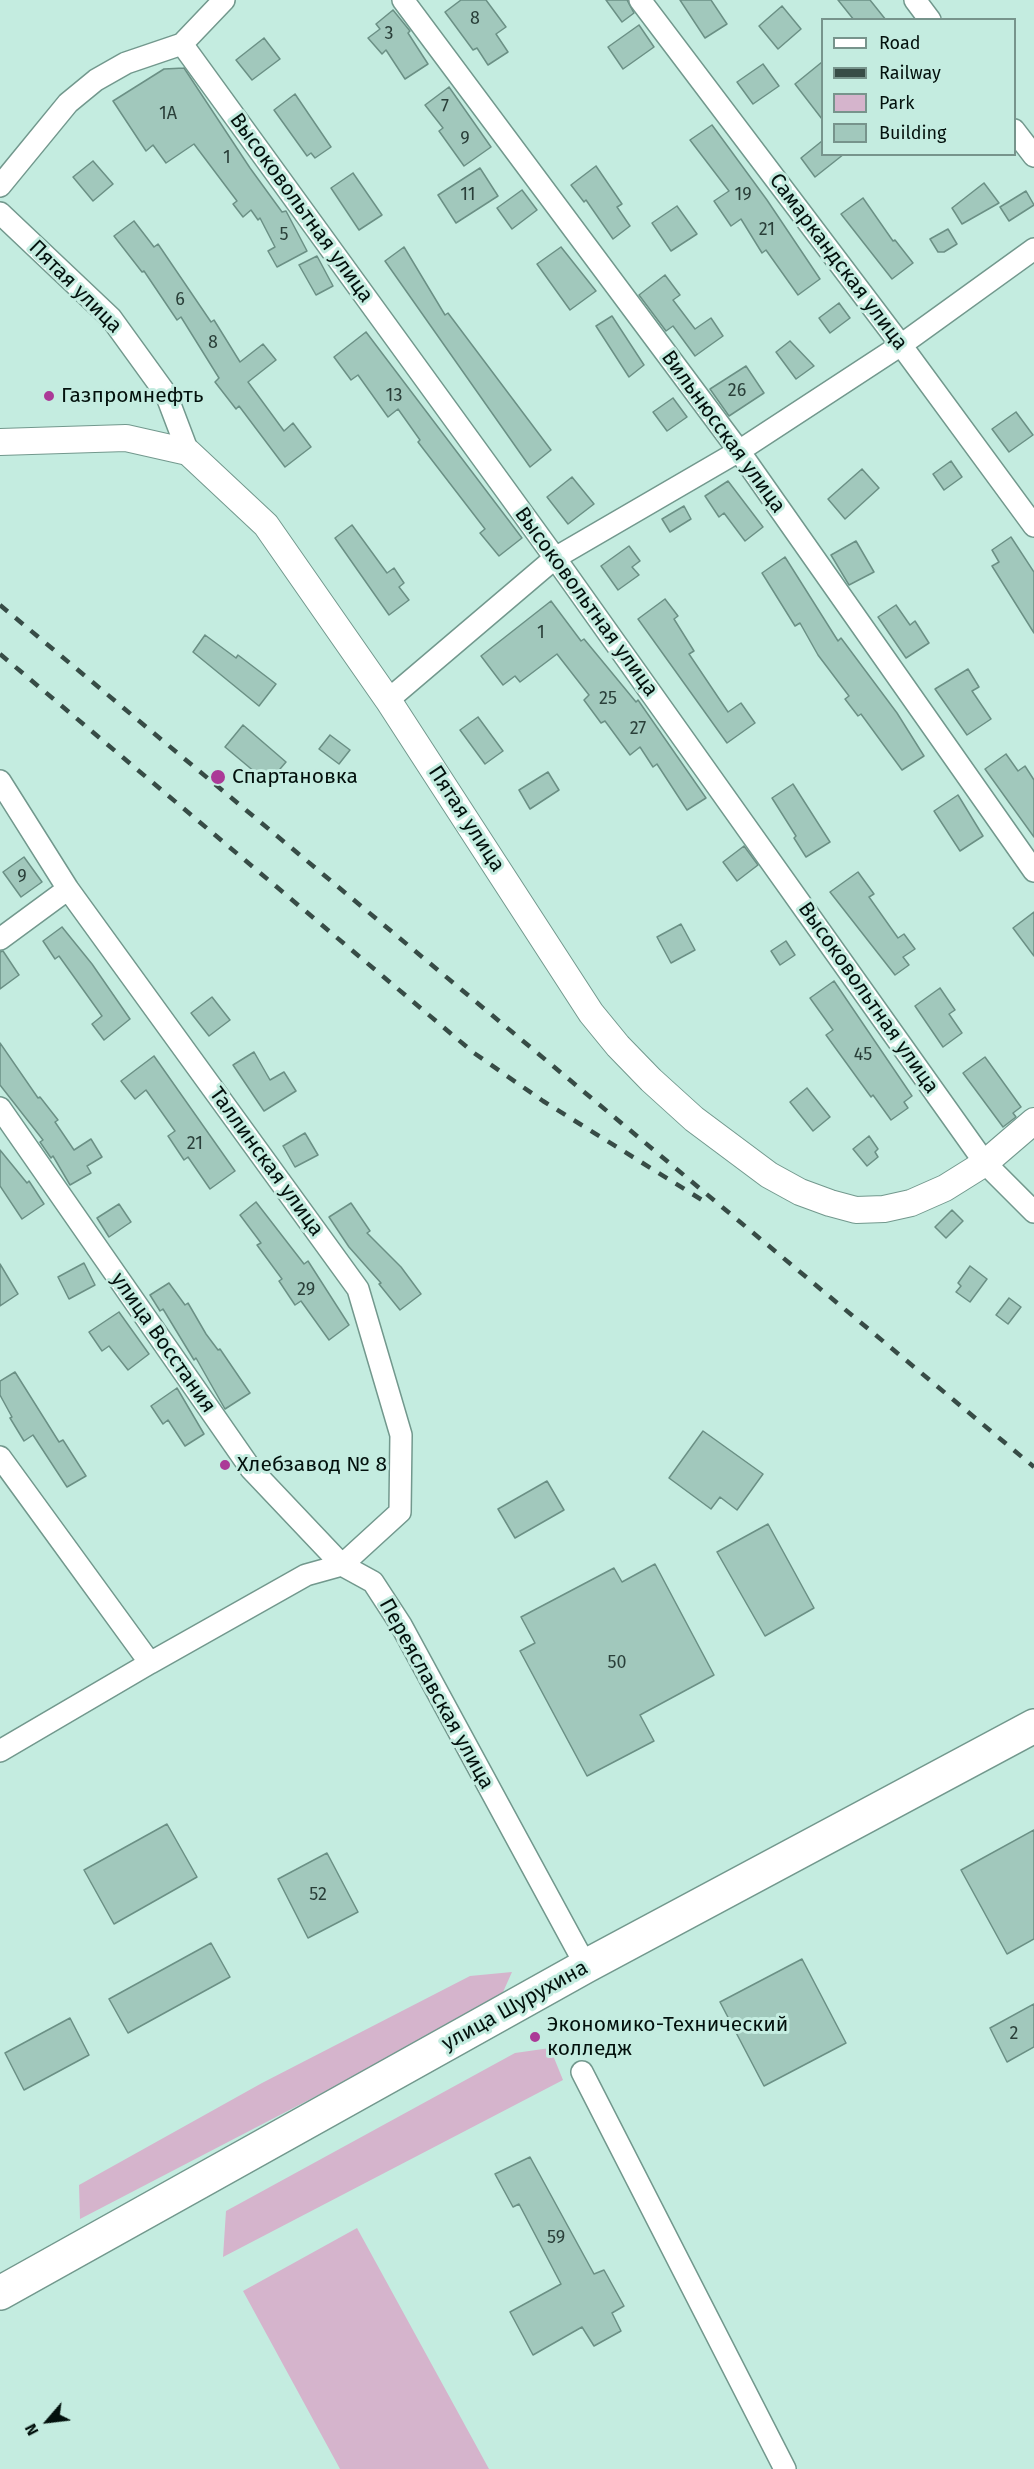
<!DOCTYPE html>
<html>
<head>
<meta charset="utf-8">
<style>
  body { margin:0 }
  #map { position:relative; width:1034px; height:2469px; overflow:hidden; background:#c4ece0; font-family:"Fira Sans",sans-serif }
  canvas { display:block }
  .legend { position:absolute; left:821px; top:18px; width:195px; height:138px; box-sizing:border-box; background:#c4ece0; border:2px solid #77948c; margin:0; padding:8px 10px; list-style:none; font-size:18px; color:#03110d }
  .legend li { display:flex; align-items:center; gap:12px; height:30px }
  .legend b { width:30px; border:2px solid #77948c }
  .north { position:absolute; left:18px; top:2391px; width:60px; height:60px; -webkit-text-stroke:4px #c4ece0; paint-order:stroke; rotate:242deg; font-size:16px; font-weight:700; line-height:24px; text-align:center; color:#03110d }
  .north::after { content:''; display:block; margin:auto; width:21px; height:27px; background:#03110d; clip-path:polygon(50% 0,100% 100%,50% 72%,0 100%) }
</style>
</head>
<body>
<div id="map">
<canvas width="1034" height="2469"></canvas>
<ul class="legend">
<li><b style="height:8px;background:#fff"></b>Road</li>
<li><b style="height:8px;background:#374c46"></b>Railway</li>
<li><b style="height:16px;background:#d5b4cc"></b>Park</li>
<li><b style="height:16px;background:#a1c8bc"></b>Building</li>
</ul>
<div class="north">N</div>
</div>
<script>
const context = document.querySelector('canvas').getContext('2d');
context.lineJoin = 'round';
function fillPath(path, color) { context.fillStyle = color; context.fill(path, 'evenodd'); }
const toPath = rows => new Path2D(rows.map(r => 'M' + r).join(''));
function strokePath(path, color, width, dash) { context.strokeStyle = color; context.lineWidth = width; context.lineCap = dash ? 'butt' : 'round'; context.setLineDash(dash || []); context.stroke(path); }
function drawText(font, color, halo, rows, align = 'center') {
  context.font = font + ' "Fira Sans",sans-serif'; context.lineWidth = 6; context.setLineDash([]); context.textBaseline = 'middle'; context.strokeStyle = halo; context.fillStyle = color; for (const [text, x, y, turn = 0] of rows) {
    context.save(); context.translate(x, y); context.rotate((+turn || 0) * Math.PI / 180); context.textAlign = isNaN(turn) ? turn : align; if (halo) context.strokeText(text, 0, 0); context.fillText(text, 0, 0); context.restore();
  }
}
fillPath(toPath([
  [512,1972,499,2001,80,2219,79,2185,262,2083,470,1976],
  [550,2048,563,2080,223,2257,226,2211,515,2053],
  [357,2228,489,2469,340,2469,243,2291]
]), '#d5b4cc');
const building = toPath([
  [461,0,486,0,506,27,496,34,508,52,488,65,477,48,473,50,445,12,461,0],
  [606,0,627,0,634,13,622,22,606,0],
  [680,0,711,0,727,24,705,38,680,0],
  [838,0,870,0,886,20,854,20,838,0],
  [782,6,801,29,778,49,759,26,782,6],
  [393,10,410,31,408,33,428,64,405,79,386,50,382,54,368,38,380,29,376,24,393,10],
  [639,25,654,47,623,69,608,47,639,25],
  [264,38,280,59,252,80,236,60,264,38],
  [822,62,822,119,795,84,822,62],
  [763,64,779,86,753,104,737,82,763,64],
  [184,68,250,168,282,212,286,211,307,251,277,267,268,251,275,247,260,218,258,220,251,210,243,217,233,204,237,201,194,144,166,163,153,145,146,151,113,101,164,69,184,68],
  [449,87,491,147,464,166,439,131,443,128,425,105,449,87],
  [295,94,331,147,315,158,311,153,307,156,274,110,295,94],
  [712,125,767,200,820,279,798,295,766,250,762,253,741,219,731,226,714,201,729,191,690,140,712,125],
  [822,141,822,154,844,154,815,177,801,158,822,141],
  [93,161,113,184,93,201,73,177,93,161],
  [596,166,622,204,617,207,630,226,613,239,586,200,584,202,571,185,596,166],
  [480,168,498,196,456,223,438,195,480,168],
  [353,173,382,215,359,230,331,188,353,173],
  [984,183,999,203,962,224,952,208,984,183],
  [522,190,537,210,512,229,497,208,522,190],
  [1026,191,1034,205,1009,221,1000,207,1026,191],
  [863,198,893,241,895,240,913,263,892,279,841,214,863,198],
  [677,206,697,234,671,251,652,223,677,206],
  [134,221,154,247,158,244,211,322,214,320,240,362,263,344,276,360,248,382,284,431,293,423,311,447,285,467,239,406,236,409,215,382,219,378,181,317,177,320,144,271,142,272,114,236,134,221],
  [948,229,957,244,944,252,938,252,930,239,948,229],
  [404,247,445,315,448,313,551,450,530,467,385,261,404,247],
  [561,247,596,291,570,310,537,264,561,247],
  [317,256,333,286,316,295,299,265,317,256],
  [665,275,680,295,673,300,695,329,711,318,723,336,695,356,673,326,666,331,639,295,665,275],
  [839,303,850,318,830,333,819,318,839,303],
  [612,316,644,365,629,377,596,326,612,316],
  [366,332,522,538,499,556,480,533,485,529,418,442,420,440,398,409,388,417,358,375,351,380,334,357,366,332],
  [790,341,814,366,796,379,776,352,790,341],
  [746,366,764,393,729,416,710,389,746,366],
  [673,398,687,417,667,431,653,412,673,398],
  [1016,412,1033,435,1009,452,992,429,1016,412],
  [951,461,962,477,944,490,933,474,951,461],
  [862,469,879,488,845,519,828,499,862,469],
  [572,477,594,504,568,524,547,497,572,477],
  [728,481,763,527,745,541,724,513,719,517,705,496,728,481],
  [684,506,691,519,670,532,662,519,684,506],
  [352,525,387,573,394,568,404,583,399,587,409,600,389,615,335,538,352,525],
  [1011,537,1034,572,1034,633,992,566,999,562,992,550,1011,537],
  [856,541,874,572,849,585,831,555,856,541],
  [629,546,640,561,632,567,639,575,618,590,601,566,629,546],
  [785,557,838,641,841,638,897,713,924,756,902,770,861,714,858,716,845,699,849,696,818,655,800,623,795,626,762,573,785,557],
  [665,599,678,616,674,619,694,651,689,654,728,712,741,703,755,723,727,743,638,619,665,599],
  [551,601,581,641,584,639,636,702,638,700,706,798,687,810,657,764,653,767,640,747,630,755,605,721,601,723,584,700,589,695,557,654,520,682,515,676,503,685,481,656,551,601],
  [896,605,910,625,915,621,929,643,906,658,878,617,896,605],
  [205,635,236,658,238,655,276,684,259,706,193,652,205,635],
  [968,669,979,687,972,691,991,719,967,735,935,689,968,669],
  [478,717,503,751,485,764,460,730,478,717],
  [243,725,286,762,268,783,225,747,243,725],
  [330,735,350,750,339,764,319,749,330,735],
  [1006,754,1018,771,1025,766,1034,780,1034,837,985,769,1006,754],
  [548,772,559,790,530,809,519,790,548,772],
  [793,784,830,842,806,857,794,838,796,836,772,798,793,784],
  [958,795,983,836,960,851,934,811,958,795],
  [744,846,758,865,737,881,723,862,744,846],
  [24,857,42,882,21,897,3,872,24,857],
  [858,872,874,894,869,897,898,938,904,934,915,949,903,957,909,965,895,975,830,892,858,872],
  [1034,912,1034,956,1013,928,1034,912],
  [681,924,695,950,671,963,657,937,681,924],
  [62,927,92,964,130,1019,104,1040,92,1024,102,1016,59,956,55,959,43,941,62,927],
  [786,941,795,955,780,965,771,951,786,941],
  [3,951,19,975,0,989,0,952,3,951],
  [834,981,912,1096,904,1102,908,1108,891,1120,873,1095,871,1097,826,1035,833,1030,810,998,834,981],
  [940,988,955,1010,949,1014,962,1033,943,1047,915,1006,940,988],
  [212,997,230,1020,209,1036,191,1013,212,997],
  [0,1043,38,1098,40,1097,58,1120,55,1122,74,1150,91,1139,102,1157,87,1166,91,1173,70,1185,53,1156,51,1158,40,1142,43,1140,0,1085,0,1043],
  [254,1052,270,1080,284,1072,296,1091,264,1111,233,1065,254,1052],
  [154,1056,235,1171,210,1189,188,1157,184,1160,168,1136,175,1131,146,1090,135,1099,121,1081,154,1056],
  [985,1057,1021,1107,1013,1113,1016,1117,1003,1127,963,1073,985,1057],
  [807,1088,830,1117,813,1131,790,1102,807,1088],
  [305,1133,318,1155,295,1167,283,1146,305,1133],
  [869,1136,878,1149,875,1152,878,1157,867,1166,853,1149,869,1136],
  [0,1150,27,1183,29,1181,44,1204,22,1219,0,1186,0,1150],
  [256,1202,304,1264,308,1261,349,1325,329,1340,301,1301,295,1305,279,1281,282,1279,257,1245,261,1243,240,1215,256,1202],
  [351,1203,370,1231,367,1233,401,1267,421,1294,400,1310,379,1284,381,1283,349,1247,329,1217,351,1203],
  [119,1204,131,1222,109,1237,97,1218,119,1204],
  [952,1210,963,1221,946,1238,935,1227,952,1210],
  [84,1263,95,1285,69,1299,58,1277,84,1263],
  [0,1264,18,1294,0,1306,0,1264],
  [970,1266,987,1279,970,1302,956,1292,961,1286,958,1283,970,1266],
  [169,1283,185,1305,188,1303,206,1334,218,1350,220,1349,250,1393,225,1409,196,1358,194,1360,163,1309,160,1311,150,1295,169,1283],
  [1009,1298,1021,1307,1008,1324,996,1315,1009,1298],
  [119,1312,149,1354,128,1370,109,1346,102,1351,89,1332,119,1312],
  [15,1372,59,1442,63,1440,86,1476,67,1487,33,1435,24,1441,10,1418,12,1417,0,1395,0,1381,15,1372],
  [177,1388,204,1434,185,1446,168,1420,163,1424,151,1406,177,1388],
  [703,1431,763,1474,737,1510,720,1497,711,1509,669,1478,703,1431],
  [547,1481,564,1510,515,1538,498,1509,547,1481],
  [768,1524,814,1608,765,1636,717,1552,768,1524],
  [655,1564,714,1675,640,1715,654,1741,587,1776,520,1651,535,1643,521,1617,614,1568,622,1582,655,1564],
  [167,1824,197,1877,114,1924,84,1870,167,1824],
  [1034,1830,1034,1939,1007,1954,961,1870,1034,1830],
  [327,1853,358,1912,308,1938,278,1879,327,1853],
  [211,1943,230,1977,128,2033,109,1999,211,1943],
  [802,1959,846,2043,764,2086,720,2002,802,1959],
  [1034,2004,1034,2047,1007,2062,990,2028,1034,2004],
  [70,2018,89,2055,24,2090,5,2053,70,2018],
  [530,2157,594,2274,604,2270,624,2306,612,2313,621,2331,594,2346,582,2327,533,2355,510,2312,561,2284,519,2204,513,2207,495,2174,530,2157]
]);
fillPath(building, '#a1c8bc');
strokePath(building, '#6b9085', 1.5);
const minor = toPath([
  [403,0,739,451,1034,871],
  [640,0,901,345,1034,526],
  [915,0,930,20],
  [182,44,555,558,985,1163,1034,1212],
  [1014,130,1034,156],
  [0,186,68,103,96,80,126,63,182,44,224,0],
  [0,213,111,318,166,394,188,452],
  [388,700,555,558,739,451,901,345,1034,249],
  [0,781,68,889,358,1289,401,1435,400,1512,342,1565,251,1469,0,1108],
  [0,939,68,889],
  [0,1457,150,1663,306,1575,342,1565,373,1582,401,1625,586,1966],
  [0,1751,150,1663],
  [582,2072,785,2469]
]);
const tertiary = toPath([
  [0,442,126,438,188,452,266,525,388,700,591,1013,618,1046,651,1080,694,1119,769,1175,800,1192,830,1203,856,1210,884,1209,911,1203,945,1188,985,1163,1034,1121]
]);
const trunk = toPath([
  [0,2293,586,1966,1034,1726]
]);
strokePath(minor, '#72988d', 24);
strokePath(tertiary, '#72988d', 28);
strokePath(trunk, '#72988d', 36);
strokePath(minor, '#fff', 21);
strokePath(tertiary, '#fff', 26);
strokePath(trunk, '#fff', 33);
strokePath(toPath([
  [0,605,1034,1467],
  [0,654,474,1053,543,1101,702,1200]
]), '#374c46', 4.5, [10, 10]);
for (const [x, y, r, color] of [
  [49,396,6,"#ab3a97"],
  [218,777,8,"#ab3a97"],
  [225,1465,6,"#ab3a97"],
  [535,2037,6,"#ab3a97"]
]) { const dot = new Path2D(); dot.arc(x, y, r, 0, 2 * Math.PI); context.fillStyle = color; context.fill(dot); strokePath(dot, '#c4ece0', 2); }
drawText('18px', '#2a3f39', null, [
  ["8",475,19],
  ["3",389,34],
  ["7",445,107],
  ["1А",168,114],
  ["9",465,139],
  ["1",227,158],
  ["11",468,195],
  ["19",743,195],
  ["21",767,230],
  ["5",284,235],
  ["6",180,300],
  ["8",213,343],
  ["26",737,391],
  ["13",394,396],
  ["1",541,633],
  ["25",608,699],
  ["27",638,729],
  ["9",22,877],
  ["45",863,1055],
  ["21",195,1144],
  ["29",306,1290],
  ["50",617,1663],
  ["52",318,1895],
  ["2",1014,2034],
  ["59",556,2238]
]);
drawText('21px', '#03110d', '#c4ece0', [
  ["Высоковольтная улица",301,208,54],
  ["Самаркандская улица",838,262,53],
  ["Пятая улица",75,287,45],
  ["Вильнюсская улица",723,432,54],
  ["Высоковольтная улица",586,602,54],
  ["Пятая улица",466,819,57],
  ["Высоковольтная улица",868,998,55],
  ["Таллинская улица",266,1162,54],
  ["улица Восстания",163,1343,55],
  ["Переяславская улица",436,1694,61],
  ["улица Шурухина",515,2006,-29]
]);
drawText('21px', '#03110d', '#c4ece0', [
  ["Газпромнефть",61,396],
  ["Спартановка",232,777],
  ["Хлебзавод № 8",237,1465],
  ["Экономико-Технический",547,2025],
  ["колледж",547,2049]
], 'left');
</script>
</body>
</html>
